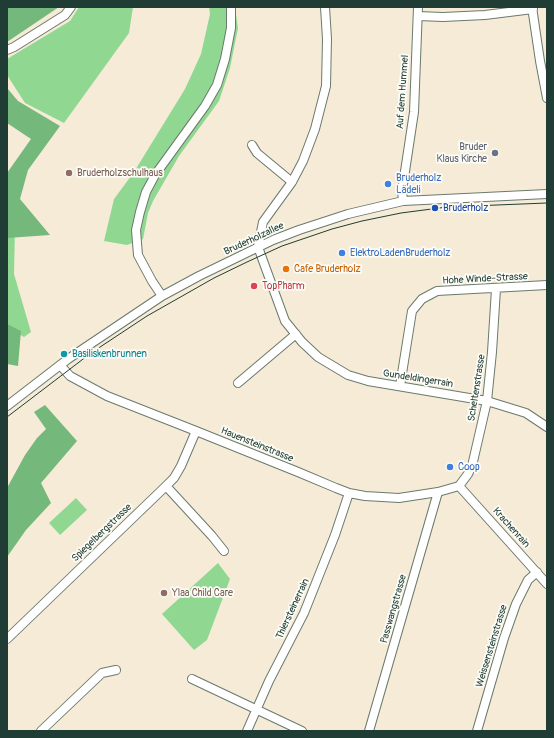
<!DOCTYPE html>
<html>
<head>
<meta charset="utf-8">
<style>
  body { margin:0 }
  #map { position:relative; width:554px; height:738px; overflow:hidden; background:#f6ebd7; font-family:Pangolin,sans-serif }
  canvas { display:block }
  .frame { position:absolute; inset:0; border:8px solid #1f3d34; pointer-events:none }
</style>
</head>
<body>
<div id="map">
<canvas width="554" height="738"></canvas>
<div class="frame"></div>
</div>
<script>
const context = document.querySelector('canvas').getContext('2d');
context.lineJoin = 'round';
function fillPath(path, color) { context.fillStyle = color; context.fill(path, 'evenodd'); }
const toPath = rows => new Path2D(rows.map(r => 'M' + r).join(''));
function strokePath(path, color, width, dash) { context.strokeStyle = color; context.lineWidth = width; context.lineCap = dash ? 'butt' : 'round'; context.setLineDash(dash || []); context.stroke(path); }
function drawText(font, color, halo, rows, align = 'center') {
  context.font = font + ' Pangolin,sans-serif'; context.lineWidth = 3.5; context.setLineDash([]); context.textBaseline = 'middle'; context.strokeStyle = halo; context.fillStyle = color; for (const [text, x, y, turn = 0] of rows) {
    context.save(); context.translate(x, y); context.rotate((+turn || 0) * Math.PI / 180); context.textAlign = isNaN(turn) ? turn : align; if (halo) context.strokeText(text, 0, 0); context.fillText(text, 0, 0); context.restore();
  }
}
fillPath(toPath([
  [79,7,133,7,129,33,64,123,25,103,7,75,7,59,70,21],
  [209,7,235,7,238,28,230,68,219,101,179,156,153,201,148,213,143,239,127,245,104,241,114,199,134,172,185,89,201,54,210,14],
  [7,227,15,227,14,274,31,332,24,337,7,327],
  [76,498,87,510,60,535,49,523],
  [218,563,230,579,207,640,194,650,162,614]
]), '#90d892');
fillPath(toPath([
  [7,7,59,7,7,42],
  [7,88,18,101,60,126,28,170,20,199,50,235,7,238,7,173,31,139,7,123],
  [7,324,21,331,18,366,7,364],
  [45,405,77,441,41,483,51,503,26,530,7,557,7,488,25,455,37,438,46,429,34,412]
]), '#74b87c');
const minor = toPath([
  [325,7,327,39,326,86,315,129,303,161,292,182,263,222,258,247,285,321,302,342,318,357,348,375,368,381,487,401,526,413,547,427],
  [532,7,540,61,547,98],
  [418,16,443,17,485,15,533,9],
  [7,50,14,47,65,15,71,7],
  [252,145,257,153,292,182],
  [403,201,402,191,414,112,418,7],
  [162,296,152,281,138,255,136,230,140,212,146,192,155,175,205,106,217,85,225,59,231,28,231,7],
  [60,365,70,376,107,396,196,431,298,472,336,488,349,493,365,496,399,498,438,492,459,486],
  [238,383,296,334],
  [400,386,412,311,422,299,437,291,547,285],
  [7,406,68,359,162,296,199,276,273,240,299,230,348,214,403,201,547,194],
  [166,486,212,536,224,551],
  [459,486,468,474,472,466,487,401,492,352,496,289],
  [459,486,547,584],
  [7,639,166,486,174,478,181,466,196,431],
  [192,679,302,731],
  [41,731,102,673,116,670],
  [247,731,269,681,304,613,335,535,349,493],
  [369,731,438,492],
  [477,731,504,638,516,604,528,580,537,572]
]);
strokePath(minor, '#6a7a6d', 10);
strokePath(minor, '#fff', 8);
strokePath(toPath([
  [7,417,91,353,147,316,214,278,247,262,282,246,332,229,362,221,401,213,447,207,547,203]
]), '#1f3d34', 1);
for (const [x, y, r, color] of [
  [495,153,4,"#6b7280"],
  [69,173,4,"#8d6e63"],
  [388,184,4,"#3f7fe0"],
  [435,208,4,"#1a4fb4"],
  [342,253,4,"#3f7fe0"],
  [286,269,4,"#e8710a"],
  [254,286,4,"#e0444e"],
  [64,354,4,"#0f9aa8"],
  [450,467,4,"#3f7fe0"],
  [164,593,4,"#8d6e63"]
]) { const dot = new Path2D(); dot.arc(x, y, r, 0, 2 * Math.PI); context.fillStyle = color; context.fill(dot); strokePath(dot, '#fdfcf7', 1.5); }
drawText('10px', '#1f3d34', '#fdfcf7', [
  ["Auf dem Hummel",403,92,-86],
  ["Bruderholzallee",254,239,-25],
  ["Hohe Winde-Strasse",485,279,-3],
  ["Gundeldingerrain",418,379,9],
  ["Scheltenstrasse",477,388,-81],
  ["Hauensteinstrasse",257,445,22],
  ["Krachenrain",511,528,48],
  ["Spiegelbergstrasse",102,533,-44],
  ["Thiersteinerrain",293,609,-65],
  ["Passwangstrasse",394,609,-74],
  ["Weissensteinstrasse",492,646,-73]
]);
drawText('10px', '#5b616d', '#fdfcf7', [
  ["Bruder",487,147],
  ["Klaus Kirche",487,159]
], 'right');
drawText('10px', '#785e54', '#fdfcf7', [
  ["Bruderholzschulhaus",77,173],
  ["Ylaa Child Care",172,593]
], 'left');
drawText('10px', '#366cbe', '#fdfcf7', [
  ["Bruderholz",396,178],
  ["Lädeli",396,190],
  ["ElektroLadenBruderholz",350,253],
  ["Coop",458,467]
], 'left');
drawText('10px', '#164399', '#fdfcf7', [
  ["Bruderholz",443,208]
], 'left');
drawText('10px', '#c56008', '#fdfcf7', [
  ["Cafe Bruderholz",294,269]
], 'left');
drawText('10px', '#be3a42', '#fdfcf7', [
  ["TopPharm",262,286]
], 'left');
drawText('10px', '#0d838f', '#fdfcf7', [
  ["Basiliskenbrunnen",72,354]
], 'left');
</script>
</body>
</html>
